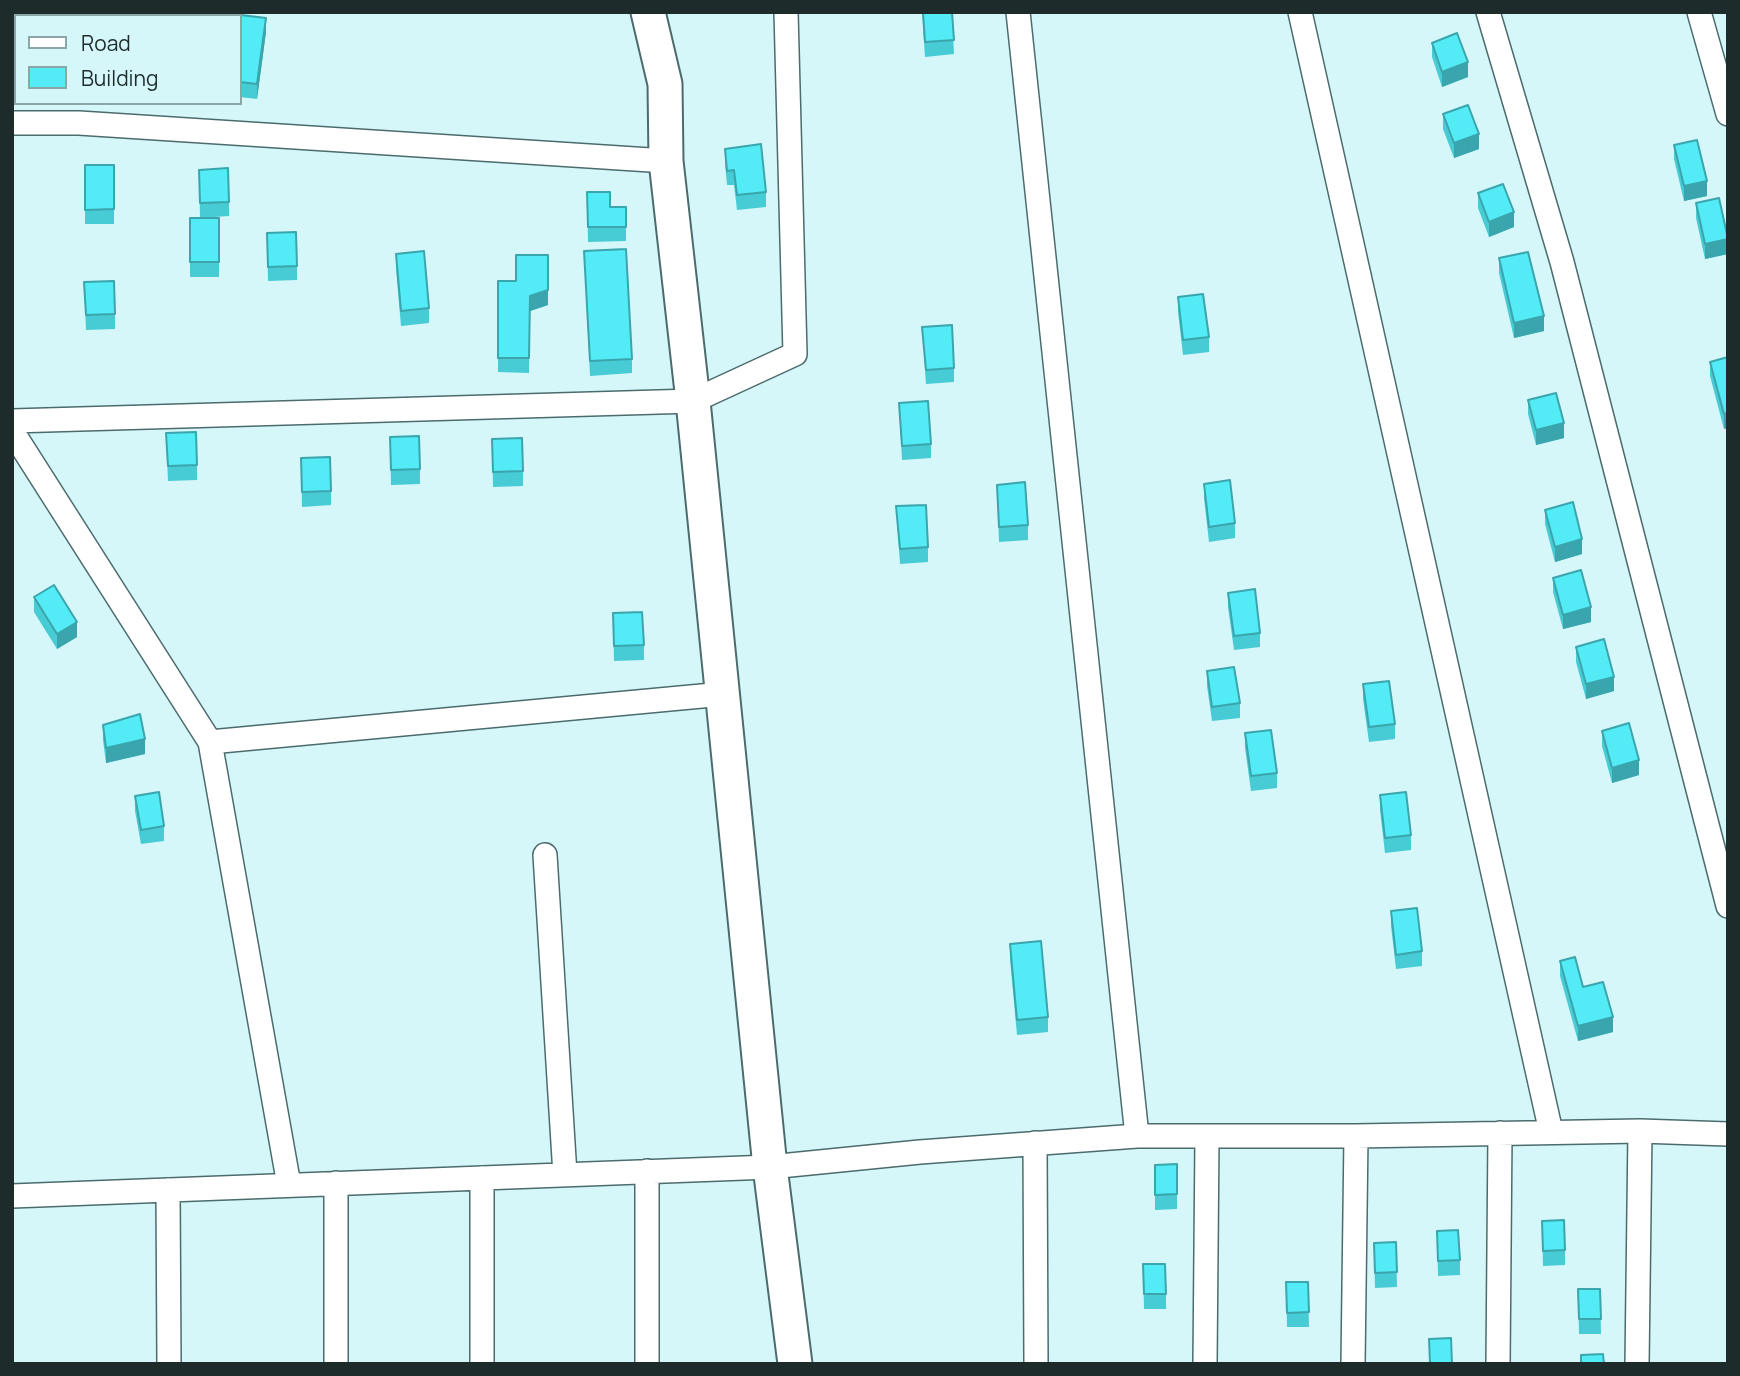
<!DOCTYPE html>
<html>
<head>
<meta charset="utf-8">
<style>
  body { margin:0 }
  #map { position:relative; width:1740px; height:1376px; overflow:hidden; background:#d5f7f9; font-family:Manrope,sans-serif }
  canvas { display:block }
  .frame { position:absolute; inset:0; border:14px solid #1e2b2b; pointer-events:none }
  .legend { position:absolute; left:14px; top:14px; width:228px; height:91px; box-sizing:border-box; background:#d5f7f9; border:2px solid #8ca5a7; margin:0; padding:9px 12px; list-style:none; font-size:21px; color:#1e2b2b }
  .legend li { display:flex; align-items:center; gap:14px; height:35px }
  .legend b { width:35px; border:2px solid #8ca5a7 }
</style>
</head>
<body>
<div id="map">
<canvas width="1740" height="1376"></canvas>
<div class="frame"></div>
<ul class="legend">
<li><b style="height:9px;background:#fff"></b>Road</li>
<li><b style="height:19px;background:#53ecf6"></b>Building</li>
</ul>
</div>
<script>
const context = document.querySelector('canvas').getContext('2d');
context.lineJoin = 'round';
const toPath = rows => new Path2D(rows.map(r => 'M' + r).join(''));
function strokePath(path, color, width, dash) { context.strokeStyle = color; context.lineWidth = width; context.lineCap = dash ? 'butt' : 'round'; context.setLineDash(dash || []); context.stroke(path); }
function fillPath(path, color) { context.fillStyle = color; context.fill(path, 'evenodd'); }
const street = toPath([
  [1018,12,1137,1136],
  [1300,12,1551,1132],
  [1488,12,1562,262,1728,906],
  [1699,12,1728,114],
  [12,123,79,123,666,161],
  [12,421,693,401,795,354,786,12],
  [12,431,210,742,289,1185],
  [210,742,723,694],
  [545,855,565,1175],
  [1035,1143,1036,1364],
  [336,1183,336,1364],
  [168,1190,169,1364],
  [12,1196,770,1167,920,1152,1137,1136,1356,1136,1640,1131,1728,1134],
  [482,1364,482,1178],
  [647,1364,647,1171],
  [1205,1364,1207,1137],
  [1353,1364,1356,1136],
  [1498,1364,1500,1133],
  [1637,1364,1640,1131]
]);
const secondary = toPath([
  [648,12,665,84,666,161,693,401,770,1167,795,1364]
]);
strokePath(street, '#4c6b6d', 26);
strokePath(secondary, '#4c6b6d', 37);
strokePath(street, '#fff', 23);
strokePath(secondary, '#fff', 33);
fillPath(toPath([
  [922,12,952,12,954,54,925,57],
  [240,26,266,32,257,99,240,97],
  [1432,43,1468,77,1442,87,1432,57],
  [1443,114,1479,149,1454,158,1443,129],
  [1674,145,1707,196,1684,201,1674,159],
  [725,149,766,192,766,207,737,210,734,185,727,185,725,163],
  [85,165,114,165,114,224,85,224],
  [199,170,229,202,229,216,200,218],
  [587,192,610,207,626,207,626,241,588,242],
  [1478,193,1514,227,1489,237,1478,208],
  [1696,203,1728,238,1728,254,1705,259,1696,218],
  [190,218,219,218,219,277,190,277],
  [267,233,297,266,297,280,268,281],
  [584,251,632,359,632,373,590,376],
  [396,254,429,308,429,323,401,326,396,268],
  [1499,258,1544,331,1514,338,1499,273],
  [498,281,516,281,548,305,530,311,529,373,498,372],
  [84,282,115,314,115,329,86,330],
  [1178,297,1209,337,1209,352,1183,355,1178,312],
  [922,327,954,368,954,382,926,384],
  [1728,357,1728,428,1724,429,1710,376,1710,362],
  [1528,400,1564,438,1536,445,1528,414],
  [899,403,931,444,931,458,902,460],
  [166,433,197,465,197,480,168,481],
  [390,437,420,469,420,484,391,485],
  [492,439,523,471,523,486,493,487],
  [301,458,331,491,331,505,302,507],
  [1204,484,1235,523,1235,538,1209,542,1204,498],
  [997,485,1028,525,1028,540,999,542],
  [896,506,928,547,928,562,900,564],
  [1545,510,1582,554,1555,562,1545,524],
  [1553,578,1591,622,1563,629,1553,592],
  [1228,593,1260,633,1260,647,1234,650,1228,607],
  [34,597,77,637,57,649,34,612],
  [613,613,644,645,644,660,614,661],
  [1576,647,1614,691,1586,699,1576,662],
  [1207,671,1240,703,1240,718,1212,721,1207,686],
  [1363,684,1395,724,1395,739,1369,742,1363,699],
  [103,725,145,754,106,763,103,740],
  [1602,731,1639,775,1612,783,1602,746],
  [1245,733,1277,773,1277,788,1251,791,1245,748],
  [1380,795,1411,835,1411,850,1385,853,1380,810],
  [135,796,164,826,164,841,141,844,135,811],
  [1391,911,1422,951,1422,966,1396,969,1391,926],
  [1010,944,1048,1017,1048,1032,1017,1035,1010,959],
  [1560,961,1583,987,1613,1032,1578,1041,1560,976],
  [1177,1164,1177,1209,1155,1210,1155,1165],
  [1542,1221,1565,1250,1565,1265,1543,1266],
  [1437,1231,1460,1260,1460,1275,1438,1276],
  [1396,1242,1397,1287,1375,1288,1374,1243],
  [1143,1264,1166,1294,1166,1309,1144,1309],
  [1286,1282,1308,1282,1309,1327,1287,1327],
  [1578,1289,1600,1289,1601,1334,1579,1334]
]), '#47cbd4');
fillPath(toPath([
  [266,18,266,32,257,99,257,84],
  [1468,62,1468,77,1442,87,1442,72],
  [1479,134,1479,149,1454,158,1454,143],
  [1707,181,1707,196,1684,201,1684,186],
  [1514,212,1514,227,1489,237,1489,222],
  [1728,239,1728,254,1705,259,1705,244],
  [548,255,548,305,530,311,529,373,530,296],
  [1544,316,1544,331,1514,338,1514,323],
  [1728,413,1728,428,1724,429,1724,414],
  [1564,423,1564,438,1536,445,1536,430],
  [1582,539,1582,554,1555,562,1555,547],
  [1591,607,1591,622,1563,629,1563,615],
  [77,622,77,637,57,649,57,634],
  [1614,677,1614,691,1586,699,1586,684],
  [145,739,145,754,106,763,106,748],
  [1639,760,1639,775,1612,783,1612,768],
  [1613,1017,1613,1032,1578,1041,1578,1026]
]), '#3aa5ac');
const building = toPath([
  [107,12,134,12,134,16,107,16,107,12],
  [923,12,952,12,954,40,925,42,923,12],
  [241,15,266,18,257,84,240,82,240,26,241,15],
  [1457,33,1468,62,1442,72,1432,43,1457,33],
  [1468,105,1479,134,1454,143,1443,114,1468,105],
  [1697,140,1707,181,1684,186,1674,145,1697,140],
  [761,144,766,192,737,195,734,170,727,171,725,149,761,144],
  [85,165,114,165,114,209,85,210,85,165],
  [228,168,229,202,200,203,199,170,228,168],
  [1503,184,1514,212,1489,222,1478,193,1503,184],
  [587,192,610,192,610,207,626,207,626,227,588,227,587,192],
  [1719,198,1728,239,1705,244,1696,203,1719,198],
  [190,218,219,218,219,262,190,262,190,218],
  [296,232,297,266,268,267,267,233,296,232],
  [626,249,632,359,590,361,584,251,626,249],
  [424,251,429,308,401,311,396,254,424,251],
  [1528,252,1544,316,1514,323,1499,258,1528,252],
  [516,255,548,255,548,290,530,296,529,358,498,358,498,281,516,281,516,255],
  [114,281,115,314,86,315,84,282,114,281],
  [1203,294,1209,337,1183,340,1178,297,1203,294],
  [952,325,954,368,926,370,922,327,952,325],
  [1728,357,1728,413,1724,414,1710,362,1728,357],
  [1556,393,1564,423,1536,430,1528,400,1556,393],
  [928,401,931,444,902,446,899,403,928,401],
  [196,432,197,465,168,466,166,433,196,432],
  [419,436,420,469,391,470,390,437,419,436],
  [522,438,523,471,493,472,492,439,522,438],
  [330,457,331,491,302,492,301,458,330,457],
  [1230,480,1235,523,1209,527,1204,484,1230,480],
  [1025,482,1028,525,999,527,997,485,1025,482],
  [1573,502,1582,539,1555,547,1545,510,1573,502],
  [926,505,928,547,900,549,896,506,926,505],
  [1581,570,1591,607,1563,615,1553,578,1581,570],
  [54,585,77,622,57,634,34,597,54,585],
  [1255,589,1260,633,1234,636,1228,593,1255,589],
  [642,612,644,645,614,646,613,613,642,612],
  [1604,639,1614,677,1586,684,1576,647,1604,639],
  [1234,667,1240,703,1212,707,1207,671,1234,667],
  [1389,681,1395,724,1369,727,1363,684,1389,681],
  [140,714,145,739,106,748,103,725,140,714],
  [1629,723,1639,760,1612,768,1602,731,1629,723],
  [1271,730,1277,773,1251,776,1245,733,1271,730],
  [159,792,164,826,141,830,135,796,159,792],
  [1406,792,1411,835,1385,838,1380,795,1406,792],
  [1417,908,1422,951,1396,955,1391,911,1417,908],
  [1041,941,1048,1017,1017,1020,1010,944,1041,941],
  [1575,957,1583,987,1603,982,1613,1017,1578,1026,1560,961,1575,957],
  [1177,1164,1177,1194,1155,1195,1155,1165,1177,1164],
  [1564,1220,1565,1250,1543,1251,1542,1221,1564,1220],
  [1458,1230,1460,1260,1438,1261,1437,1231,1458,1230],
  [1396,1242,1397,1272,1375,1273,1374,1243,1396,1242],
  [1143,1264,1165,1264,1166,1294,1144,1294,1143,1264],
  [1286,1282,1308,1282,1309,1312,1287,1313,1286,1282],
  [1578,1289,1600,1289,1601,1319,1579,1319,1578,1289],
  [1451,1338,1452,1364,1430,1364,1429,1339,1451,1338],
  [1603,1354,1604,1364,1581,1364,1581,1355,1603,1354]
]);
fillPath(building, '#53ecf6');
strokePath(building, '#3aa5ac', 2);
</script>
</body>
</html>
